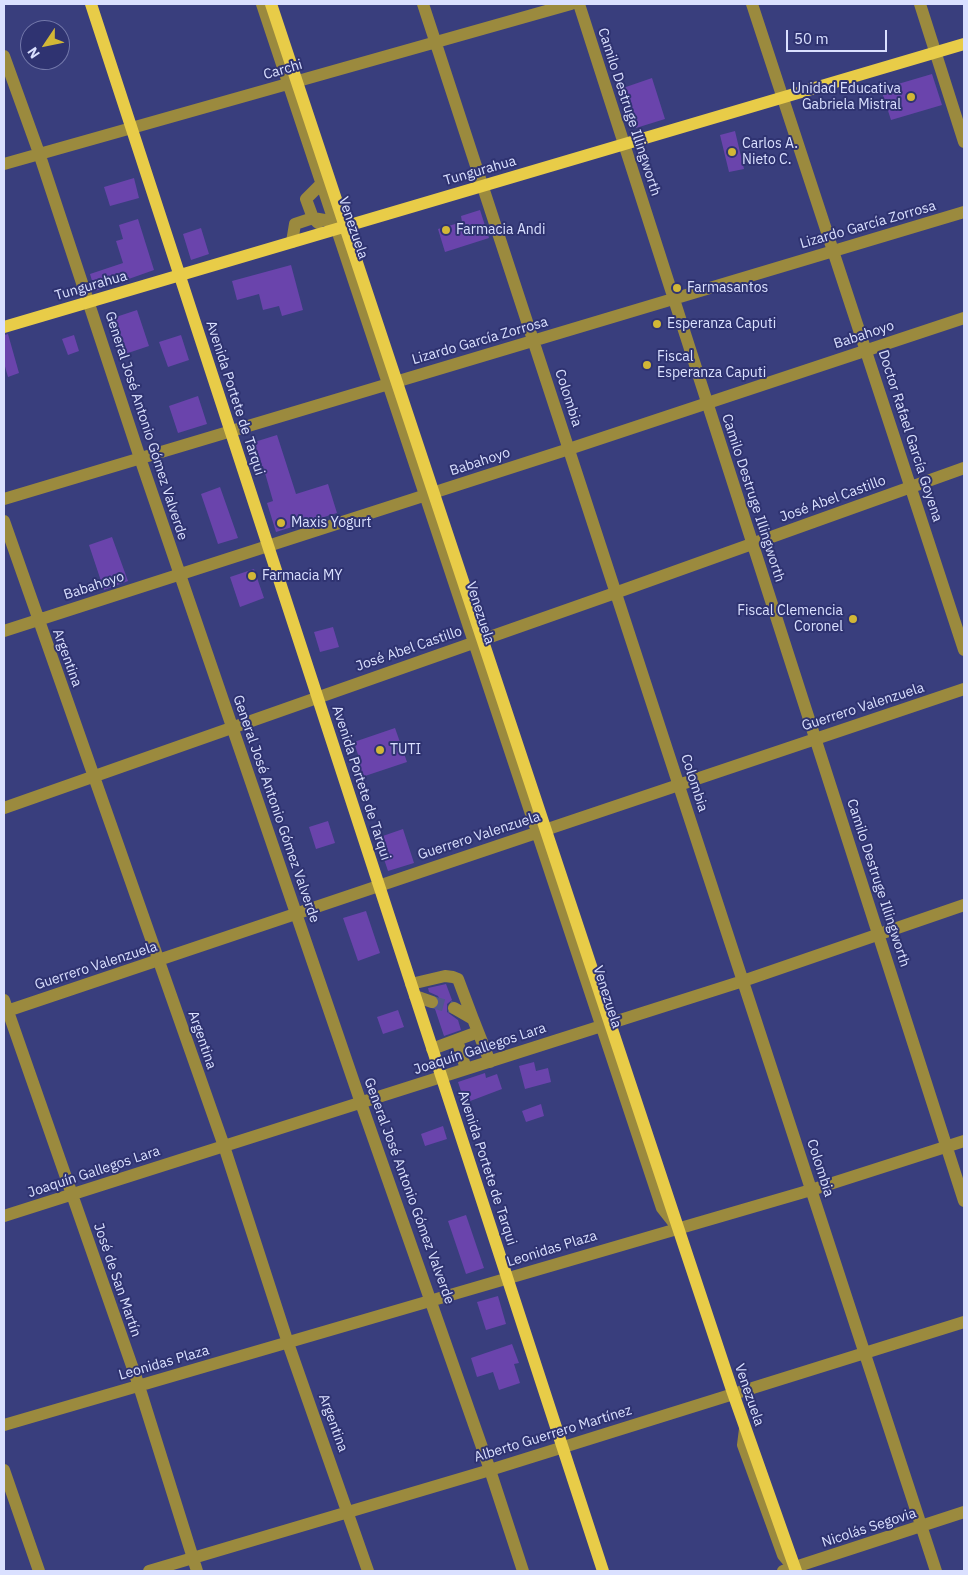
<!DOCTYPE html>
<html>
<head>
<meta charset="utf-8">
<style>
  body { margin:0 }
  #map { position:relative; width:968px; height:1575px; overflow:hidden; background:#393e7d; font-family:"IBM Plex Sans",sans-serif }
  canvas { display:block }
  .frame { position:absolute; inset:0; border:5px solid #dae0ff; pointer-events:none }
  .north { position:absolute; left:20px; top:20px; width:50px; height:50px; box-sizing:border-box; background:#2f3371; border:1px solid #7378aa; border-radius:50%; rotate:236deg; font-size:14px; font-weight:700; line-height:20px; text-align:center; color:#dae0ff }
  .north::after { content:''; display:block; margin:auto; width:18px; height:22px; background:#d2b736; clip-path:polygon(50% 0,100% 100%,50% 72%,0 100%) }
  .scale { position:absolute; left:786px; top:30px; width:101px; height:22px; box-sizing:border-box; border:2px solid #dae0ff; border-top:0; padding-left:6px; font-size:15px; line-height:18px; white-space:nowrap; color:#dae0ff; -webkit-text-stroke:4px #2f3371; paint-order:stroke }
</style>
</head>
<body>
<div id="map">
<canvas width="968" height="1575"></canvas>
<div class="frame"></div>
<div class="north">N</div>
<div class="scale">50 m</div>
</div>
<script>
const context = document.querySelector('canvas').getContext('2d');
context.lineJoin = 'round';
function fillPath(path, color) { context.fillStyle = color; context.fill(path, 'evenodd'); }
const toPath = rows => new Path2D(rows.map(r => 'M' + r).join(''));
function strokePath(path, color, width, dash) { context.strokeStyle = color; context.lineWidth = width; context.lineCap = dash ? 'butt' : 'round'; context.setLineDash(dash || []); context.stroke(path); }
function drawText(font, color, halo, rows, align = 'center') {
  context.font = font + ' "IBM Plex Sans",sans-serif'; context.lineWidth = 4; context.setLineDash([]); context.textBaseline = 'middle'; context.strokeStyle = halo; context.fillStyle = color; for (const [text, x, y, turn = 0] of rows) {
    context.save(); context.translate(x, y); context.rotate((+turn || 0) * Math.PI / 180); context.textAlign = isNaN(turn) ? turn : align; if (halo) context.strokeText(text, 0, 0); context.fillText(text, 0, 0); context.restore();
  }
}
fillPath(toPath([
  [932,74,942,105,891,120,881,89],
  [652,78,665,119,636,128,623,88],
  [735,131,744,169,729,172,720,135],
  [134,178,139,198,110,206,104,187],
  [480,210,489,238,445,252,438,229,462,222,461,216],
  [138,219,154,270,95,291,90,274,123,263,116,241,123,239,119,225],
  [201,228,209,254,191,260,183,234],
  [291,265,303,310,282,316,279,306,263,310,259,294,237,300,232,281],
  [137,310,149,346,122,355,110,319],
  [8,334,19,373,8,377,4,363,4,335],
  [74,335,79,351,68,355,62,339],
  [181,335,189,360,168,367,159,342],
  [198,396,207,424,178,433,169,406],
  [277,435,296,494,328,484,337,513,276,532,267,503,273,501,263,466,256,468,248,444],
  [220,487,238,538,218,544,201,494],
  [112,537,128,581,104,590,89,545],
  [254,569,264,598,240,607,230,577],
  [333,627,339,647,320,652,314,632],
  [395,728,407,762,359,778,353,760,359,758,354,742],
  [328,821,335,843,316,849,309,827],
  [403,829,414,863,388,871,377,838],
  [366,911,380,953,358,961,343,918],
  [446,984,452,1000,447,1004,447,1012,458,1020,461,1030,444,1036,435,1009,439,1005,440,1000,438,996,429,992,428,988],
  [398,1010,404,1027,383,1034,377,1017],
  [534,1062,536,1071,548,1068,551,1082,525,1089,519,1066],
  [485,1073,486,1078,497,1074,502,1089,465,1103,458,1082],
  [541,1104,544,1116,526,1122,522,1111],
  [443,1126,447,1139,425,1146,421,1134],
  [466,1215,484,1268,466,1274,448,1221],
  [498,1296,506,1324,486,1330,477,1302],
  [512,1344,519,1363,514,1364,520,1383,499,1390,493,1372,477,1377,471,1358]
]), '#6a44ac');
strokePath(toPath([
  [432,1002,454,1008]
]), '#515690', 12, [12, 6]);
strokePath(toPath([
  [262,4,662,1208,677,1227],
  [423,4,936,1571],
  [579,4,964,1201],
  [752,4,964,650],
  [920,4,964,142],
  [4,56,39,153,140,458,361,1103,490,1470,523,1571],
  [4,164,571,4],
  [326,179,306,199,313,218,342,223],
  [292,242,295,224,313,218,318,223],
  [4,499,964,212],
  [4,521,224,1146,288,1343,368,1571],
  [4,631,569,449,964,318],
  [4,808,615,593,964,468],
  [411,984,445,976,453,977,458,979,473,1019],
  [415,996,432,1002],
  [4,1000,139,1386,197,1571],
  [454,1008,473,1019,490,1062],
  [4,1012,964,689],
  [457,1040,466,1069],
  [432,1049,478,1032],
  [4,1216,743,981,964,905],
  [4,1425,811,1190,964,1141],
  [745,1429,743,1445,783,1555,794,1568],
  [4,1470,39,1571],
  [149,1571,490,1470,964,1322],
  [783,1571,964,1512]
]), '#9b8a3e', 12);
strokePath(toPath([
  [91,4,603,1571],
  [271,4,733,1393,796,1571],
  [4,327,964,44]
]), '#e8cc48', 12);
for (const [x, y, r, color] of [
  [911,97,5,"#d2b736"],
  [732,152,5,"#d2b736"],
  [446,230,5,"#d2b736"],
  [677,288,5,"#d2b736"],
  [657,324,5,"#d2b736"],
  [647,365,5,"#d2b736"],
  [281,523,5,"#d2b736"],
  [252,576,5,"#d2b736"],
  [853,619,5,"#d2b736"],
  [380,750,5,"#d2b736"]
]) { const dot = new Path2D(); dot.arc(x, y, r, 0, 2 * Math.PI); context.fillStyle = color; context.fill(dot); strokePath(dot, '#2f3371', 2); }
drawText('14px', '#dae0ff', '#2f3371', [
  ["Carchi",283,70,-16],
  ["Camilo Destruge Illingworth",629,112,72],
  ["Tungurahua",480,171,-16],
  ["Lizardo García Zorrosa",868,225,-16],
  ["Venezuela",353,228,71],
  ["Tungurahua",91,286,-16],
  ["Babahoyo",864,335,-18],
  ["Lizardo García Zorrosa",480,341,-16],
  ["Avenida Portete de Tarqui",235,398,72],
  ["Colombia",568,398,72],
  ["General José Antonio Gómez Valverde",146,426,72],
  ["Doctor Rafael García Goyena",910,436,72],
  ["Babahoyo",480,462,-18],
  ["Camilo Destruge Illingworth",753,498,72],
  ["José Abel Castillo",833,499,-20],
  ["Babahoyo",94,586,-18],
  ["Venezuela",480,613,72],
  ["José Abel Castillo",409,649,-19],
  ["Argentina",67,658,70],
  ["Guerrero Valenzuela",863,707,-18],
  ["Avenida Portete de Tarqui",361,783,72],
  ["Colombia",694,783,72],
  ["General José Antonio Gómez Valverde",276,809,71],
  ["Guerrero Valenzuela",479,836,-18],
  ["Camilo Destruge Illingworth",878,883,72],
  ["Guerrero Valenzuela",96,966,-18],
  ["Venezuela",607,997,72],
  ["Argentina",202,1040,71],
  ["Joaquín Gallegos Lara",480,1049,-18],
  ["Avenida Portete de Tarqui",487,1168,72],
  ["Colombia",820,1168,72],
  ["Joaquín Gallegos Lara",94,1172,-18],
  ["General José Antonio Gómez Valverde",409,1191,70],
  ["Leonidas Plaza",552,1249,-17],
  ["José de San Martín",117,1280,71],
  ["Leonidas Plaza",164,1363,-16],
  ["Venezuela",749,1395,71],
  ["Argentina",333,1423,70],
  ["Alberto Guerrero Martínez",553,1434,-17],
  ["Nicolás Segovia",869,1528,-18]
]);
drawText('14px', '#dae0ff', '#2f3371', [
  ["Unidad Educativa",901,89,"right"],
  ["Gabriela Mistral",901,105,"right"],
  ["Carlos A.",742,144],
  ["Nieto C.",742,160],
  ["Farmacia Andi",456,230],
  ["Farmasantos",687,288],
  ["Esperanza Caputi",667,324],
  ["Fiscal",657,357],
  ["Esperanza Caputi",657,373],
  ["Maxis Yogurt",291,523],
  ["Farmacia MY",262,576],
  ["Fiscal Clemencia",843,611,"right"],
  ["Coronel",843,627,"right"],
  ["TUTI",390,750]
], 'left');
</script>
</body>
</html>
